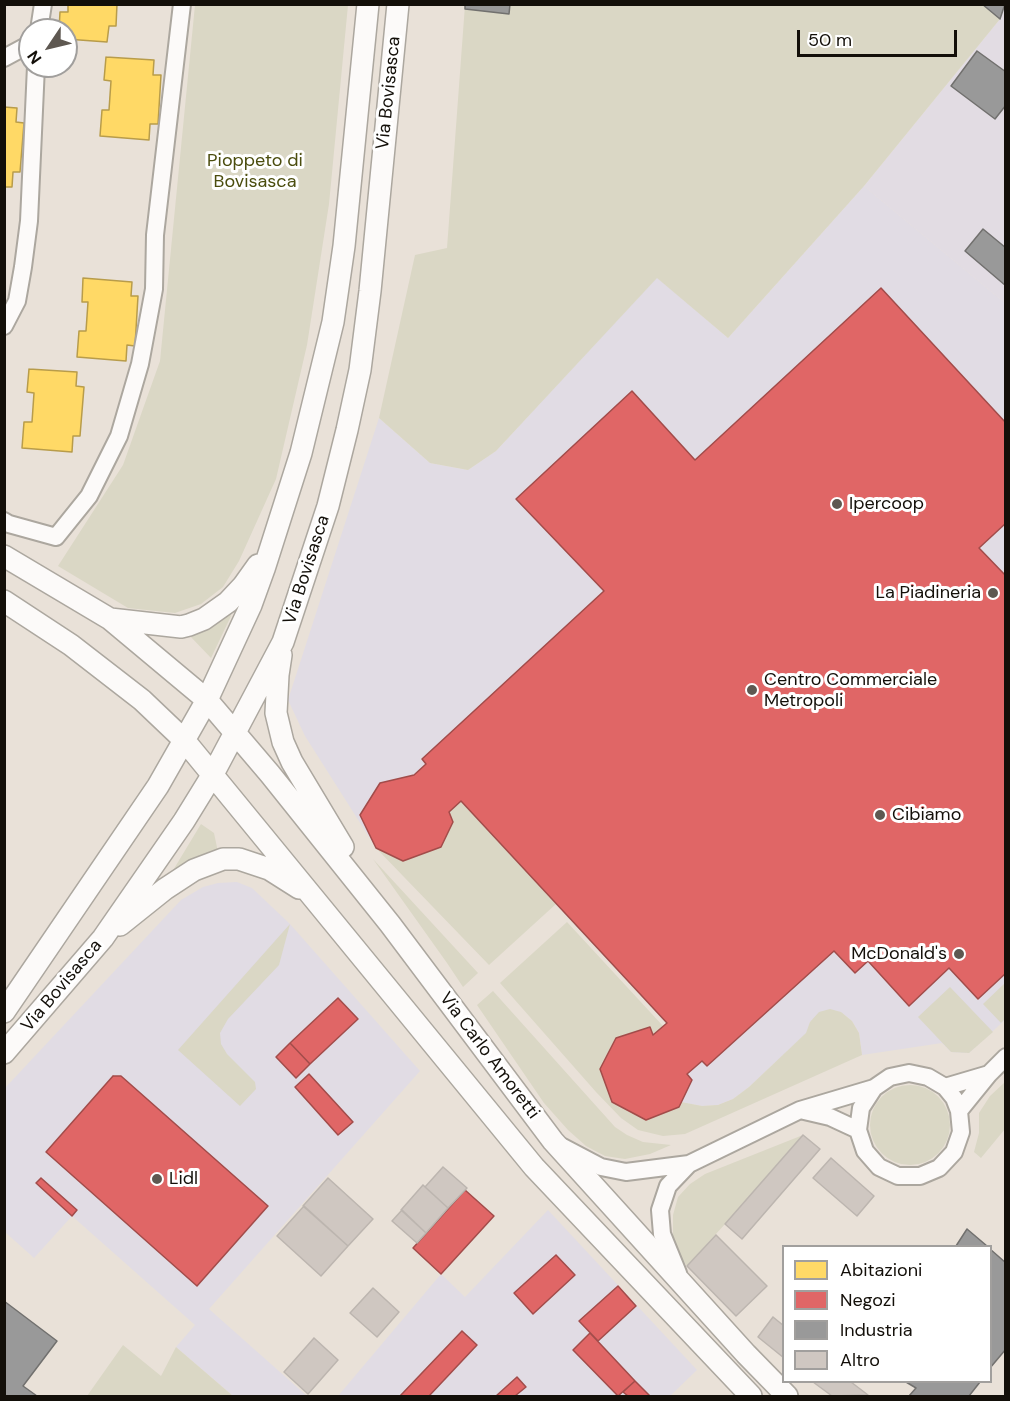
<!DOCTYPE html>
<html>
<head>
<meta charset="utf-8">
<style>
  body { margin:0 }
  #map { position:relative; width:1010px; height:1401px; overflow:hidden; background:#e9e1d8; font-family:"DM Sans",sans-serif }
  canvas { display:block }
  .frame { position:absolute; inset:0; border:6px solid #130f09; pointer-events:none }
  .legend { position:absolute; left:782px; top:1245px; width:210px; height:138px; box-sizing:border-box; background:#fff; border:2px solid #a19f9d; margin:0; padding:8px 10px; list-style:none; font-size:18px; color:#130f09 }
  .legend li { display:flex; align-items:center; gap:12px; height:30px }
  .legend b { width:30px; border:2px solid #a19f9d }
  .north { position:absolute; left:18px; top:18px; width:60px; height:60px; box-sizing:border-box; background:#fff; border:2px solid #a19f9d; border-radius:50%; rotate:235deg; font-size:16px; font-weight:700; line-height:24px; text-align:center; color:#130f09 }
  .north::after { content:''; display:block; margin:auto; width:21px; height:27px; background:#5e5851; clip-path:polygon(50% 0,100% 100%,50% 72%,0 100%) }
  .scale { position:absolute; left:797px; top:30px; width:160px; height:27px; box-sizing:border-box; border:3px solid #130f09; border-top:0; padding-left:8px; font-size:18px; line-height:21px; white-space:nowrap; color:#130f09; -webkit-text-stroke:4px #fff; paint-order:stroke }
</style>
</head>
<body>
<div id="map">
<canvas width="1010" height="1401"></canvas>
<div class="frame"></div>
<ul class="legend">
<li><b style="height:16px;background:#ffd966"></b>Abitazioni</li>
<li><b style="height:16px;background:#e06666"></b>Negozi</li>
<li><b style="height:16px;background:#999"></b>Industria</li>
<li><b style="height:16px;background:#cfc7c1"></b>Altro</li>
</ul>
<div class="north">N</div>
<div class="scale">50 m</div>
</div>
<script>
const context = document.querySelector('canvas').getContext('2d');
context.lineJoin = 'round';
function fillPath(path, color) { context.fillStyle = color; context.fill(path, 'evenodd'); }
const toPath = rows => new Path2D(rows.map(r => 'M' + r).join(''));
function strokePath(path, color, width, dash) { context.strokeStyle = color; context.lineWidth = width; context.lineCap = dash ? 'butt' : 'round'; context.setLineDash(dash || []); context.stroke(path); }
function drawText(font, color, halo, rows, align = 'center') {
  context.font = font + ' "DM Sans",sans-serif'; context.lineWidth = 6; context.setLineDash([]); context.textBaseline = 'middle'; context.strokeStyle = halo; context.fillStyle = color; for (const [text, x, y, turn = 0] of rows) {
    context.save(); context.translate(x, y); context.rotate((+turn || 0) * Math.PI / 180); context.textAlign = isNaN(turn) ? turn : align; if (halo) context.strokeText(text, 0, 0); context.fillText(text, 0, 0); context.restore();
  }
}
fillPath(toPath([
  [864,186,1005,303,1006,1019,969,1053,951,1052,942,1043,862,1055,859,1033,852,1021,841,1012,810,1022,807,1033,749,1087,733,1099,718,1105,702,1106,681,1102,646,1120,612,1102,600,1069,616,1038,650,1027,653,1035,666,1023,461,802,441,847,403,861,376,848,305,736,288,700,379,418,430,463,468,470,496,451,657,277,728,338],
  [237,882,252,888,290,924,420,1071,209,1309,307,1396,233,1396,176,1347,195,1325,72,1216,34,1258,5,1232,5,1088,181,900,203,887,218,883],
  [548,1210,697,1370,670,1396,338,1396,441,1274,465,1297]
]), '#e1dce4');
fillPath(toPath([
  [982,5,1005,5,1005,303,864,186,1000,19]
]), '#e2dce3');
fillPath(toPath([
  [982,4,1000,19,864,186,728,338,657,278,496,451,468,470,430,463,379,418,415,255,447,248,465,5],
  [195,5,348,5,329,204,307,345,276,479,239,561,223,587,201,604,175,613,128,608,58,566,123,465,160,361],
  [230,613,231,616,211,658,189,635],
  [461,801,556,904,489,965,376,848,403,861,440,847,453,822,449,812],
  [201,824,214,833,219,857,172,872],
  [373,859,478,973,463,987,447,963],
  [567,922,663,1026,653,1035,650,1027,616,1038,600,1068,612,1102,646,1120,681,1102,702,1106,718,1105,733,1099,749,1087,806,1033,810,1022,819,1012,830,1009,841,1012,852,1021,859,1033,862,1055,685,1134,663,1136,638,1130,621,1118,596,1092,500,983],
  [290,924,279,965,228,1019,220,1033,221,1044,227,1054,255,1082,256,1089,240,1106,178,1050],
  [1005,983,1005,1019,1001,1023,983,1004],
  [950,987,993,1032,969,1053,951,1052,918,1017],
  [493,991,615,1127,627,1135,643,1142,671,1145,650,1154,625,1159,605,1156,586,1146,568,1130,544,1103,477,1005],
  [1005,1082,1005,1129,981,1158,974,1152,979,1133,979,1113,990,1096],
  '870 1125a40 40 0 1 1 80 0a40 40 0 1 1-80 0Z',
  [803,1135,725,1224,687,1266,678,1254,673,1236,673,1215,678,1197,690,1184,705,1174],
  [123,1345,161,1376,176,1347,233,1396,87,1396]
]), '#dad7c5');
const homes = toPath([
  [68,4,117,4,116,26,109,26,107,42,66,39,66,30,59,30,60,12,68,12,68,4],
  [106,57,154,60,153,75,161,75,158,124,150,124,149,140,100,136,102,110,109,110,111,81,104,80,106,57],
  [4,107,17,108,16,122,24,123,20,172,13,172,12,187,4,187,4,107],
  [83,278,132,282,131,296,138,296,135,346,127,345,126,361,77,357,79,331,86,331,88,302,82,302,83,278],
  [29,369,77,372,76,386,84,387,80,436,73,436,72,452,22,448,24,422,32,422,34,393,27,392,29,369]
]);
fillPath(homes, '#ffd966');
strokePath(homes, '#b89c4a', 1.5);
const shops = toPath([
  [881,288,1006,423,1006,523,979,548,1006,576,1006,973,978,999,949,968,909,1006,868,961,855,973,834,951,707,1066,702,1061,687,1074,692,1080,679,1107,646,1120,612,1102,600,1069,616,1038,650,1027,653,1035,667,1023,461,801,449,812,453,822,441,847,403,861,376,848,360,815,380,783,414,775,426,764,422,759,604,591,516,499,632,391,695,460,881,288],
  [338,998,358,1019,310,1064,290,1043,338,998],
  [290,1043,310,1064,296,1078,276,1057,290,1043],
  [309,1074,353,1122,338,1135,295,1087,309,1074],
  [113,1076,121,1076,268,1206,197,1286,46,1152,113,1076],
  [41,1178,77,1210,72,1216,36,1183,41,1178],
  [465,1190,494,1216,441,1274,413,1248,465,1190],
  [556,1255,575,1275,533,1314,514,1293,556,1255],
  [618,1286,636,1306,598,1341,579,1321,618,1286],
  [462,1331,477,1345,429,1396,400,1396,462,1331],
  [590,1333,635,1381,618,1396,573,1350,590,1333],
  [517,1377,526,1387,515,1396,496,1396,517,1377],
  [635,1381,650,1396,628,1396,623,1392,635,1381]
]);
fillPath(shops, '#e06666');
strokePath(shops, '#a24c4a', 1.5);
const industry = toPath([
  [465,4,510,4,509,14,465,9,465,4],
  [982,4,1005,4,1000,19,982,4],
  [977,51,1006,72,1006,105,995,119,951,86,977,51],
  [983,229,1006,248,1006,286,965,251,983,229],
  [967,1229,987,1246,956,1246,967,1229],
  [990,1249,1006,1263,1006,1349,990,1368,990,1249],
  [4,1301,57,1341,23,1386,37,1396,4,1396,4,1301],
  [906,1382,980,1382,969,1396,909,1396,916,1388,906,1382]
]);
fillPath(industry, '#999');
strokePath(industry, '#71706e', 1.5);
const building = toPath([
  [803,1135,820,1149,742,1239,725,1224,803,1135],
  [831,1158,874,1196,857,1216,813,1178,831,1158],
  [443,1167,467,1188,448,1208,425,1187,443,1167],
  [328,1178,373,1219,348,1246,303,1206,328,1178],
  [423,1185,448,1208,426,1233,401,1210,423,1185],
  [304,1206,348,1246,321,1276,277,1236,304,1206],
  [402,1210,426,1233,417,1243,392,1221,402,1210],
  [716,1235,767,1286,736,1316,687,1266,716,1235],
  [373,1288,399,1312,377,1337,350,1313,373,1288],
  [773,1317,784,1326,784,1358,758,1337,773,1317],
  [314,1338,338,1360,308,1394,284,1372,314,1338],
  [813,1382,851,1382,868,1395,832,1396,813,1382]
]);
fillPath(building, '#cfc7c1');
strokePath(building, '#bcb5af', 1.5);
const minor = toPath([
  [39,30,43,4],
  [4,58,30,44],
  [4,326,17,301,23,267,29,221,36,66],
  [4,521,9,524,56,537,89,496,119,436,140,364,154,289,155,235,182,4],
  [945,1087,989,1074],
  [800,1110,830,1117,858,1130,865,1151,879,1167,898,1176,920,1176,939,1168,954,1152,961,1132,959,1111,954,1098,945,1087,928,1077,909,1073,890,1077,874,1088,861,1108,858,1130],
  [959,1111,989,1074,1006,1057],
  [563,1147,601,1167,626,1172,689,1164,800,1110,874,1088],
  [678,1273,662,1234,660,1210,668,1186,689,1164]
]);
const tertiary = toPath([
  [4,556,110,619,207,700,270,774,390,924,553,1141,746,1354,787,1396],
  [4,601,71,645,142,700,184,740,534,1167,751,1396],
  [110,619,181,627,189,625,204,619,228,602,243,586,258,565],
  [281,655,278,675,276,713,283,742,292,762,343,847],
  [120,925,165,889,194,870,223,859,239,859,269,869,299,888],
  [4,1012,158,786,207,700,251,605,264,569,301,453,333,322,344,246,368,4],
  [4,1053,103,938,184,821,213,774,283,642,328,506,347,430,360,370,370,291,398,4]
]);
strokePath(minor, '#aca79f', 20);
strokePath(tertiary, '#aca79f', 24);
strokePath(minor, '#fcfaf9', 16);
strokePath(tertiary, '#fcfaf9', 21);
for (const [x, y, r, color] of [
  [837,504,6,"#5e5851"],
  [993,593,6,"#5e5851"],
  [752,690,6,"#5e5851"],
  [880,815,6,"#5e5851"],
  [959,954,6,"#5e5851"],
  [157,1179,6,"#5e5851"]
]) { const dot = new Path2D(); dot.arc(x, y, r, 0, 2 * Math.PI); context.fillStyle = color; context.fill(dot); strokePath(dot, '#fff', 2); }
drawText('18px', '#130f09', '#fff', [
  ["Via Bovisasca",389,93,-84],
  ["Via Bovisasca",307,570,-72],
  ["Via Bovisasca",62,986,-50],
  ["Via Carlo Amoretti",489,1056,53]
]);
drawText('18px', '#4b4d0e', '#fff', [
  ["Pioppeto di",255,161],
  ["Bovisasca",255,182]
]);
drawText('18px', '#130f09', '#fff', [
  ["Ipercoop",849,504],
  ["La Piadineria",981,593,"right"],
  ["Centro Commerciale",764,680],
  ["Metropoli",764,701],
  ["Cibiamo",892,815],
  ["McDonald's",947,954,"right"],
  ["Lidl",169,1179]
], 'left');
</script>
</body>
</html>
